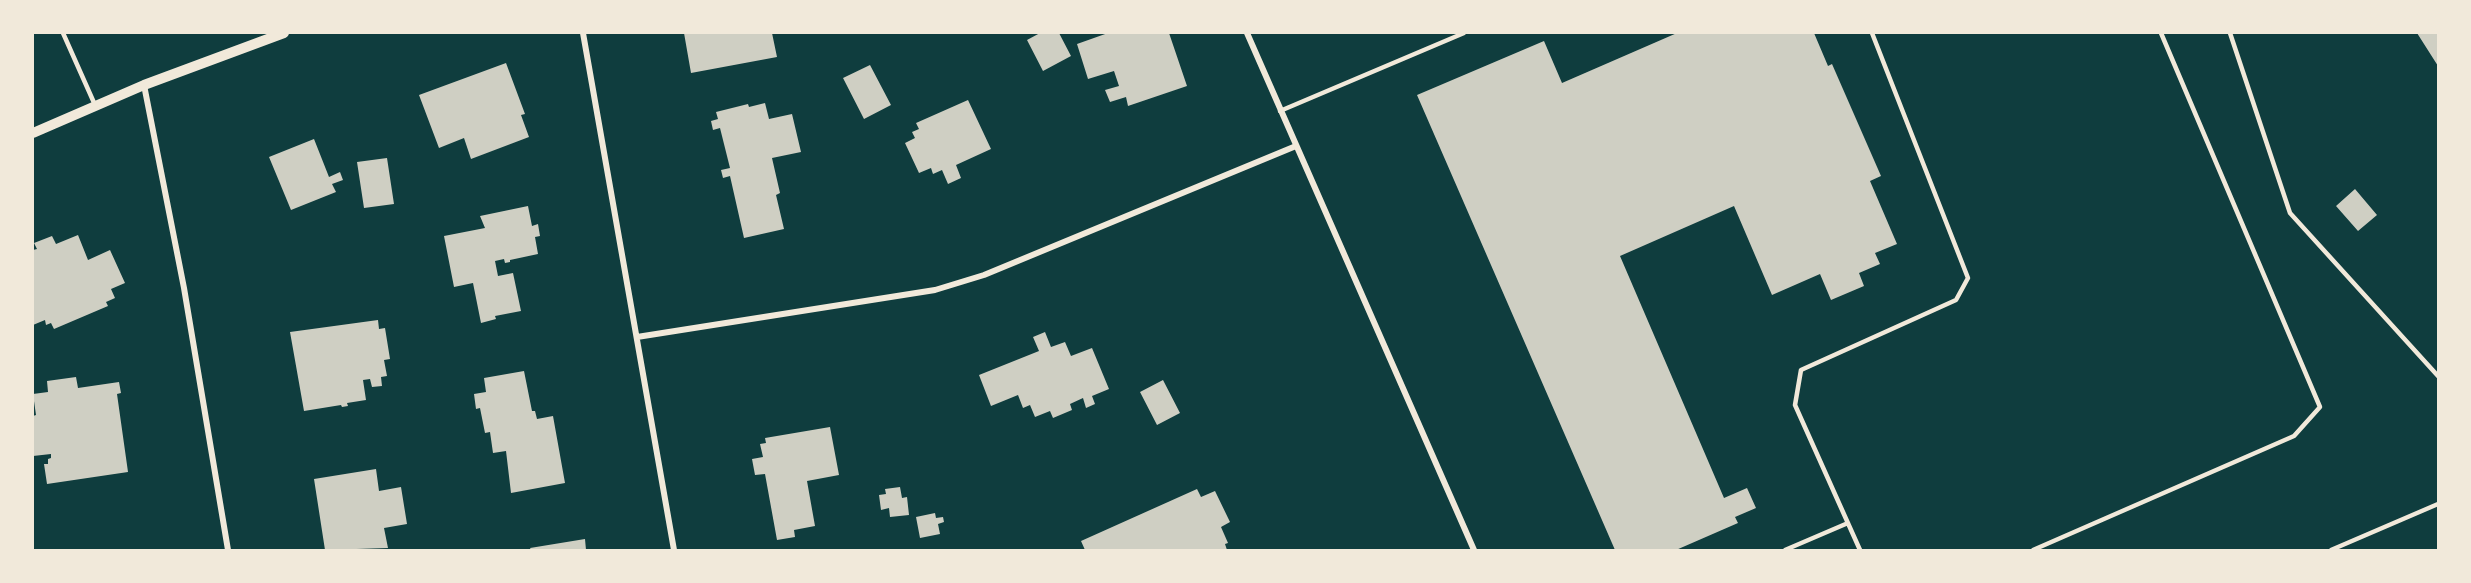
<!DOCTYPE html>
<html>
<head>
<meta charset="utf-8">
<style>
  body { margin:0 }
  #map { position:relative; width:2471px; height:583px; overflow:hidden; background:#0f3d3e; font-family:Roboto,sans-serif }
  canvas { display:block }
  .frame { position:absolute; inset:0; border:34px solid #f1e9da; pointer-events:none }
</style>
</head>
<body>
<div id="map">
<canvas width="2471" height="583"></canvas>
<div class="frame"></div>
</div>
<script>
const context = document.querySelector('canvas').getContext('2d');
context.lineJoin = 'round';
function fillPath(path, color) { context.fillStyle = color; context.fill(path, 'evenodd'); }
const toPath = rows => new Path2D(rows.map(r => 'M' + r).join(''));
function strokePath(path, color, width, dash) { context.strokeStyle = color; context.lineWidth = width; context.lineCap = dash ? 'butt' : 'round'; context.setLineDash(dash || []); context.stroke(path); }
fillPath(toPath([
  [684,33,772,33,777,57,691,73],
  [1040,33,1059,33,1071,56,1043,71,1027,40],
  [1108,33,1169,33,1187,86,1128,106,1126,97,1110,102,1105,90,1119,86,1114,71,1088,79,1077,44],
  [1677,33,1814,33,1828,66,1832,64,1881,176,1870,181,1897,244,1875,253,1880,264,1859,273,1864,286,1831,300,1820,274,1772,295,1734,206,1620,256,1724,498,1747,488,1756,508,1735,517,1738,523,1676,550,1615,550,1417,95,1544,41,1562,83],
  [2417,33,2438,33,2438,66],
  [506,63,525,114,521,115,529,137,471,159,464,138,439,148,419,95],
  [870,65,891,105,864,119,843,78],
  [968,100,991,149,956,165,961,178,948,184,942,170,933,174,931,168,919,173,905,143,915,138,912,132,919,129,916,123],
  [765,103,769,119,792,114,801,152,772,158,780,193,776,195,784,229,744,238,730,176,723,178,721,170,730,168,720,128,713,130,711,121,718,119,716,112,748,104,749,107],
  [314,139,329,177,340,172,343,180,332,184,336,192,291,210,269,157],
  [387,158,394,204,364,208,357,162],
  [2355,189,2377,215,2358,231,2336,206],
  [528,206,532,226,538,224,540,236,535,237,538,254,510,260,510,262,505,263,504,259,495,261,498,276,513,273,521,311,495,316,496,319,481,323,473,283,454,287,444,236,485,228,480,216],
  [78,235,88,260,110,250,125,283,111,289,115,298,106,302,108,306,54,329,51,323,46,325,45,320,33,325,33,250,37,249,34,243,52,236,56,244],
  [378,320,379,329,385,328,390,359,384,360,387,376,381,377,382,386,372,387,370,379,363,380,366,400,347,403,348,406,342,407,341,405,304,411,290,332],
  [1045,332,1051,347,1065,342,1071,356,1092,348,1109,389,1092,396,1095,404,1086,408,1083,398,1070,404,1072,410,1053,418,1050,411,1035,417,1030,405,1023,408,1018,395,991,406,979,375,1039,351,1033,337],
  [524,371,532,411,535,411,537,419,553,416,565,483,511,493,506,451,493,453,490,432,485,433,480,408,476,409,474,394,486,392,484,378],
  [76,377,78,388,119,382,121,393,117,394,128,472,47,484,44,464,48,464,48,459,51,458,51,454,33,456,33,416,36,415,33,394,48,392,47,381],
  [1163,380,1180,413,1157,425,1140,392],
  [830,427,839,475,807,481,815,526,794,530,795,537,777,540,765,474,755,475,752,459,763,457,760,444,766,443,765,438],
  [376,469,379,491,401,487,407,524,384,528,388,548,325,550,314,479],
  [900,487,902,498,907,497,909,515,890,517,889,508,881,510,879,495,886,494,885,489],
  [1197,489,1201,497,1215,491,1230,522,1221,527,1228,543,1225,544,1227,550,1085,550,1081,541],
  [935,513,936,518,943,517,944,522,938,524,940,534,920,538,916,517],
  [585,539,586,550,531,550,530,548]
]), '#cfcfc3');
strokePath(toPath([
  [63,33,95,105],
  [2230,33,2290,213,2438,376],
  [1280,111,1464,33],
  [1785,550,1848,523],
  [1860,550,1795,405,1801,370,1956,300,1968,278,1872,33],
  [2033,550,2294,436,2320,407,2161,33],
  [2331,550,2438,504]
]), '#f1e9da', 4.5);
strokePath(toPath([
  [583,33,674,550],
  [1247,33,1474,550],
  [144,85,184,288,228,550],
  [637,337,935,290,984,275,1296,146]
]), '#f1e9da', 6);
strokePath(toPath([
  [33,133,144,85,284,33]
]), '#f1e9da', 10);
</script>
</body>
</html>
